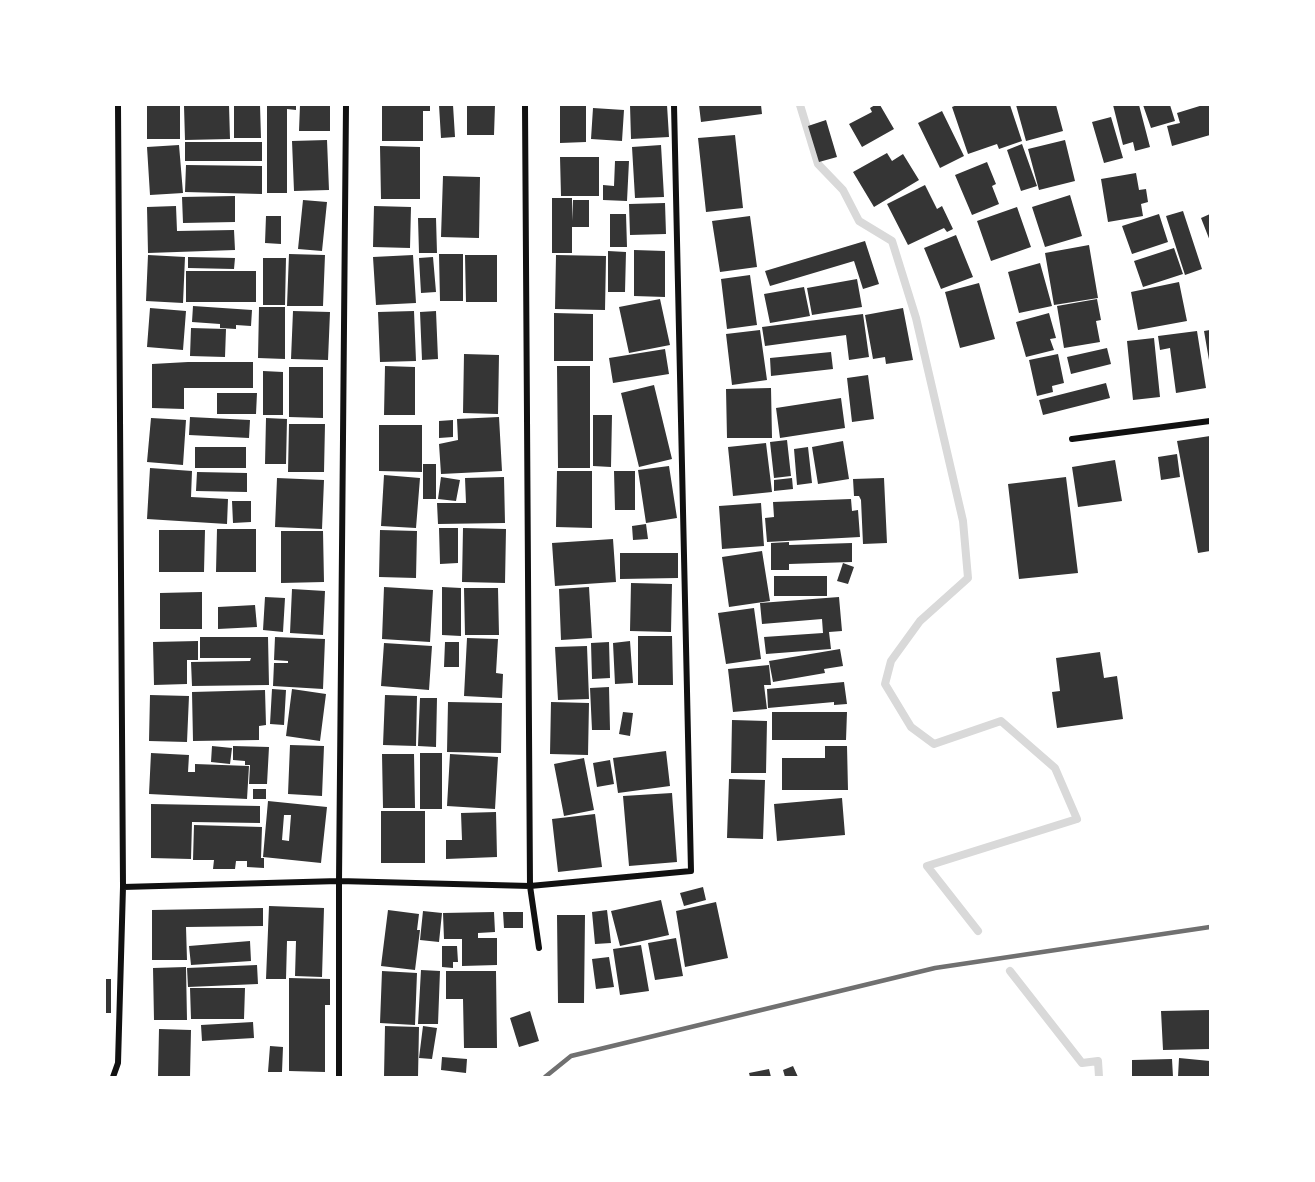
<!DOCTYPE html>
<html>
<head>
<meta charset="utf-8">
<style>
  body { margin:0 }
  #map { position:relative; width:1315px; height:1182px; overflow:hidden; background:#fff; font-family:"PT Serif",serif }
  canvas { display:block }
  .frame { position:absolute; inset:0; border:106px solid #fff; pointer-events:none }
</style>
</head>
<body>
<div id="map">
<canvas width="1315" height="1182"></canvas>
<div class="frame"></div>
</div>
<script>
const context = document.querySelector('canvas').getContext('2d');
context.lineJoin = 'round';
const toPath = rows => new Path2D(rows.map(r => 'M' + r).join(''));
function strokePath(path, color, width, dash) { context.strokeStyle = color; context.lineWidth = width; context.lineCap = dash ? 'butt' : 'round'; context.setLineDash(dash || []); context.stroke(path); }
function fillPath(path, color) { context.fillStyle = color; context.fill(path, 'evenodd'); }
strokePath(toPath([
  [800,105,818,164,843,190,859,221,892,241,916,318,963,521,968,578,920,621,891,661,885,684,911,727,934,744,1001,721,1055,768,1077,819,927,866,978,931],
  [1010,971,1082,1063,1098,1061,1099,1077]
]), '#d9d9d9', 8);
fillPath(toPath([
  [147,105,180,105,180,139,147,139],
  [229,105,230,139,185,140,184,106],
  [234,105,260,105,261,138,234,138],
  [267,105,296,105,296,110,287,109,287,193,267,193],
  [300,105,330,105,330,131,299,131],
  [382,105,430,105,430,111,423,111,423,141,382,141],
  [439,105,453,105,455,137,441,138],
  [467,105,495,105,494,135,467,135],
  [560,105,586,105,586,142,560,143],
  [630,105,667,105,669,137,631,139],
  [699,105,761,105,762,114,701,122],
  [875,105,880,105,894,129,862,147,849,124,872,112,870,108],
  [957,105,1010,105,1022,141,999,149,997,144,968,154,952,107],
  [1016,105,1056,105,1063,131,1026,141],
  [1113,105,1139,105,1150,147,1135,151,1133,142,1123,145],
  [1143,105,1170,105,1175,121,1151,128],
  [1203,105,1210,105,1210,135,1172,146,1167,126,1180,123,1177,113],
  [593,108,624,110,622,141,591,139],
  [942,111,964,156,940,168,918,123],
  [1111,117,1123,158,1104,163,1092,122],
  [826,120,837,157,819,162,808,126],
  [735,135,743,208,706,212,698,138],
  [327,140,329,190,294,191,292,141],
  [1065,140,1075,181,1039,190,1028,149],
  [185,142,262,142,262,161,185,161],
  [1022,144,1037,186,1021,191,1007,150],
  [179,145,183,193,150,195,147,147],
  [661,145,664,197,635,198,632,147],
  [380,146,420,147,420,199,381,199],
  [887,153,892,161,903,154,919,180,874,207,853,172],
  [560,157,599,157,599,196,561,196],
  [615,161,629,161,627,201,603,200,603,185,614,186],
  [987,162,996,184,992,186,999,204,972,215,955,175],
  [186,165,262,166,262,194,185,192],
  [1136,173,1139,190,1146,189,1148,202,1141,204,1143,216,1108,222,1101,179],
  [443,176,480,177,479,238,441,237],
  [925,185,937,209,942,206,953,229,947,232,944,228,908,245,887,204],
  [1070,195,1082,236,1045,247,1032,207],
  [235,196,235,222,183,223,182,197],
  [552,198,572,198,572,221,573,200,589,200,589,227,572,227,572,253,552,253],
  [303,200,327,202,322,251,298,249],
  [665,203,666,234,630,235,629,204],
  [176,206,177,231,234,230,235,250,148,253,147,207],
  [374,206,411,207,410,248,373,247],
  [1017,207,1031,247,991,261,977,221],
  [1183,211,1202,269,1185,275,1166,216],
  [610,214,626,214,627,247,610,247],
  [1159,214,1168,242,1132,254,1122,226],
  [1210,214,1210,241,1201,218],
  [266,216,281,216,281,244,265,243],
  [750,216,757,267,720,272,712,221],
  [418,218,436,218,437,253,419,253],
  [956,235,973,277,941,289,924,248],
  [865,241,879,284,863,289,854,261,770,286,765,271],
  [1089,245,1098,298,1054,305,1045,253],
  [1174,248,1183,274,1143,287,1134,261],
  [634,250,665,251,665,297,634,296],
  [608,251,626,252,625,292,608,292],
  [289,254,325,255,323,306,287,306],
  [439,254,463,254,463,301,440,301],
  [148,255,185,257,183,303,146,301],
  [413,255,416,303,376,305,373,257],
  [465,255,497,255,497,302,466,302],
  [556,255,606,256,605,310,555,309],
  [188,257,235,258,234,269,188,268],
  [433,257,436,292,421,293,419,258],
  [263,258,286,258,285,305,263,305],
  [1040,263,1052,306,1019,313,1008,272],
  [186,271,256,271,256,302,186,302],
  [750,275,757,325,727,329,721,279],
  [857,279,862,307,812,315,807,288],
  [1179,282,1187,321,1138,330,1131,292],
  [979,283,995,339,960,348,945,292],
  [804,287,810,316,770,323,764,294],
  [660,299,670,345,629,353,619,307],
  [1097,299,1101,320,1096,321,1100,342,1064,348,1057,306],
  [193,306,252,310,251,326,236,325,236,329,220,328,220,324,192,322],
  [259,307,285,307,285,359,258,358],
  [150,308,186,311,183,350,147,347],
  [903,308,913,360,886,364,885,357,873,359,865,315],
  [293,311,330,312,328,360,291,359],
  [414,311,416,361,380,362,378,312],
  [436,311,438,359,422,360,420,312],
  [554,313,593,314,593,361,554,361],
  [1049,313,1056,338,1050,339,1054,350,1026,357,1016,322],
  [863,314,869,357,849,360,846,335,765,346,762,327],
  [191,328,226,329,225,357,190,356],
  [760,330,767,380,732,385,726,334],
  [1210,330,1210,360,1209,360,1204,331],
  [1197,331,1206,388,1176,393,1170,348,1160,350,1158,336],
  [1154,338,1160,397,1133,400,1127,341],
  [1107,348,1111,364,1071,374,1067,357],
  [665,349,669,374,613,383,609,358],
  [831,352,833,369,771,376,770,358],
  [464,354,499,355,498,414,463,413],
  [1058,354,1064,383,1052,386,1053,392,1037,396,1029,360],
  [188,362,253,362,253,388,184,388,184,409,152,408,152,364],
  [385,366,415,367,415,415,384,415],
  [557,366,590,366,590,468,558,468],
  [289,367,323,367,323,418,289,417],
  [263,371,283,372,283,415,263,415],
  [868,375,874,419,852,422,847,378],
  [1106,383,1110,398,1043,415,1039,400],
  [654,385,672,459,639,467,621,393],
  [771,388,772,438,727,438,726,389],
  [217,393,257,393,256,414,217,414],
  [841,398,845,428,780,438,776,408],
  [593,415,612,415,611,467,593,466],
  [190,417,250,420,249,438,189,435],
  [499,417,502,471,441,474,439,444,458,440,457,419],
  [151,418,186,420,183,465,147,462],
  [266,418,287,419,286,464,265,464],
  [453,420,453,437,439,438,439,421],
  [289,424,325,424,324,472,288,472],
  [379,425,422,425,422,472,379,471],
  [1210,436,1210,551,1198,553,1177,441],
  [787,440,791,476,774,478,770,442],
  [843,441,849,479,818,484,812,447],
  [766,443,772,492,733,496,728,447],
  [195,447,246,447,246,468,195,468],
  [808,447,812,483,797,485,794,449],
  [1177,454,1180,477,1161,480,1158,457],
  [1115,460,1122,501,1078,507,1072,467],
  [423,464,436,464,436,499,423,499],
  [669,466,677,518,646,523,638,470],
  [150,468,192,471,191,497,228,499,227,524,147,519],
  [557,471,592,471,592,528,556,527],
  [614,471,635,471,635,510,615,510],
  [197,472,247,473,247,492,196,491],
  [384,475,420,478,416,528,381,526],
  [441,477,460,480,456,501,438,499],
  [504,477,505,523,438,524,437,503,466,503,465,478],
  [1066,477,1078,573,1019,579,1008,484],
  [277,478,324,480,322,529,275,527],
  [792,478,793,489,774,491,774,480],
  [884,478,887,543,863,544,861,500,859,496,854,496,853,479],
  [851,499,852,511,858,510,860,537,767,542,765,518,774,517,773,502],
  [232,501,251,501,251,522,233,523],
  [761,503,764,546,722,549,719,506],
  [646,524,648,539,633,540,632,526],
  [439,528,458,528,458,563,440,564],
  [463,528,506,529,505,583,462,582],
  [217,529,256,529,256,572,216,572],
  [159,530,205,530,204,572,159,572],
  [380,530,417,531,416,578,379,577],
  [281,531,323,531,324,582,281,583],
  [613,539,616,582,555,586,552,543],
  [789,542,789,545,852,543,852,562,789,564,789,570,771,570,771,543],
  [762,551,770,601,729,607,722,557],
  [620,553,678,553,678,578,620,579],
  [843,563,854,567,848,584,837,581],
  [774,576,827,576,827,596,774,596],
  [631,583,672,584,671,632,630,631],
  [384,587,433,590,430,642,382,639],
  [442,587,461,588,461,636,442,635],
  [589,587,592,638,561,640,559,589],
  [464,588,498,588,499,635,465,635],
  [292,589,325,591,323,635,290,633],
  [202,592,202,629,160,629,160,593],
  [265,597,285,598,283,632,263,630],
  [839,597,842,631,829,632,831,649,766,654,764,637,823,633,822,619,762,624,760,603],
  [255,605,257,627,218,629,218,607],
  [754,608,761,659,726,664,718,613],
  [638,636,672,636,673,685,638,685],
  [200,637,268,637,269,685,192,686,191,662,250,661,251,658,200,658],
  [275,637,325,639,323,689,273,686,274,663,288,663,288,661,274,660],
  [467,638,498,639,496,673,503,674,502,698,464,696],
  [198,641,198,660,187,660,187,684,154,685,153,642],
  [630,641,633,683,615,684,613,643],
  [445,642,459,642,459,667,444,667],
  [609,642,610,678,592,679,591,643],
  [384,643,432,646,429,690,381,686],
  [587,646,589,699,558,700,555,647],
  [840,649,843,666,824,669,825,673,773,682,769,661],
  [1100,652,1104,678,1117,676,1123,719,1057,728,1052,692,1060,691,1056,658],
  [769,665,771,685,764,685,767,709,733,712,728,669],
  [844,682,847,704,834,705,834,702,768,708,767,689],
  [609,687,610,730,592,730,590,688],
  [272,689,286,690,284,725,270,724],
  [292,689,326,694,320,741,286,736],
  [265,690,266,725,259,726,259,740,193,741,192,692],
  [150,695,189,696,187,742,149,741],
  [385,695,417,696,416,746,383,745],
  [420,698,437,698,436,747,418,746],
  [448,702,502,703,501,753,447,752],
  [551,702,589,703,588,755,550,754],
  [623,712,633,713,630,736,619,734],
  [772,712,847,712,846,740,772,740],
  [732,720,767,721,766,773,731,773],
  [290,745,324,746,322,796,288,794],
  [212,746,232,748,230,764,211,762],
  [233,746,269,747,267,784,249,784,250,765,245,765,245,761,233,760],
  [825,746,847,746,848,790,782,790,782,758,825,758],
  [666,751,670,786,618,793,613,758],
  [151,753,189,755,188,772,195,772,195,764,249,766,247,799,149,794],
  [420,753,442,753,442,809,420,809],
  [382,754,414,754,415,808,383,808],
  [450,754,498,757,495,809,447,806],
  [584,758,594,810,564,816,554,764],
  [610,760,614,784,597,787,593,763],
  [729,779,765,780,763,839,727,838],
  [253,789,266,789,266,799,253,799],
  [672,793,677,862,629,866,623,796],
  [842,798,845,835,777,841,774,804],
  [268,801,327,807,321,863,263,857],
  [284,815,291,815,289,841,282,840],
  [151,804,260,806,260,823,192,822,191,859,151,858],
  [381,811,425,811,425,863,381,863],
  [496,812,497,857,446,859,446,840,462,840,461,813],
  [595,814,602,867,558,872,552,819],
  [194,825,262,827,261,858,264,858,264,868,247,867,247,861,236,861,235,869,213,869,214,860,193,860],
  [703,887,706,900,684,906,680,893],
  [661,900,669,935,620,946,611,911],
  [716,902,728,958,685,967,676,911],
  [269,906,324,908,322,977,295,976,296,941,287,941,286,979,266,979],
  [263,908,263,926,186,927,187,960,152,960,152,910],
  [388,910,419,914,417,930,420,930,415,970,381,966],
  [607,910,611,943,595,944,592,912],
  [423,911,442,913,439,942,420,940],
  [494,912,495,932,478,933,478,938,497,938,497,965,462,966,462,939,444,939,443,913],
  [503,912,523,912,523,928,504,928],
  [557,915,585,915,584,1003,558,1003],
  [676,938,683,976,655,980,648,943],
  [250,941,251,961,191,965,189,946],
  [641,945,649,991,620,995,613,949],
  [442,946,457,946,458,962,453,962,453,968,442,967],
  [609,957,614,987,596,989,592,959],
  [257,965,258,984,188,987,187,968],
  [186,967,187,1020,154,1020,153,968],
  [421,970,440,971,438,1024,418,1024],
  [382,971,417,973,415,1025,380,1023],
  [446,971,496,971,497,1048,464,1048,463,999,446,999],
  [289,978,330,979,330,1005,325,1005,325,1072,289,1071],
  [105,979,111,979,111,1013,105,1013],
  [190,988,245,988,244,1019,191,1019],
  [1210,1010,1210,1049,1163,1050,1161,1011],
  [530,1011,539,1041,519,1047,510,1018],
  [253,1022,254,1038,202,1041,201,1025],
  [385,1026,419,1027,418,1077,384,1077],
  [423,1026,437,1028,432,1059,419,1058],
  [159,1029,191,1030,190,1077,158,1077],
  [270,1046,283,1047,282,1072,268,1072],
  [442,1057,467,1059,466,1073,441,1070],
  [1179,1058,1210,1061,1210,1077,1178,1077],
  [1172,1059,1173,1077,1132,1077,1132,1060],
  [793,1066,798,1077,785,1077,783,1070],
  [769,1069,771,1077,750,1077,749,1073]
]), '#353535');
strokePath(toPath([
  [525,105,530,886,539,948],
  [1072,439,1210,421],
  [123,887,339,881,530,886,691,871,674,105],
  [113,1077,118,1063,123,887,118,105],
  [339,1077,339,881,346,105]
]), '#111', 6);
strokePath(toPath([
  [545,1077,571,1056,935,968,1210,927]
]), '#707070', 4.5);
</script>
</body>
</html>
